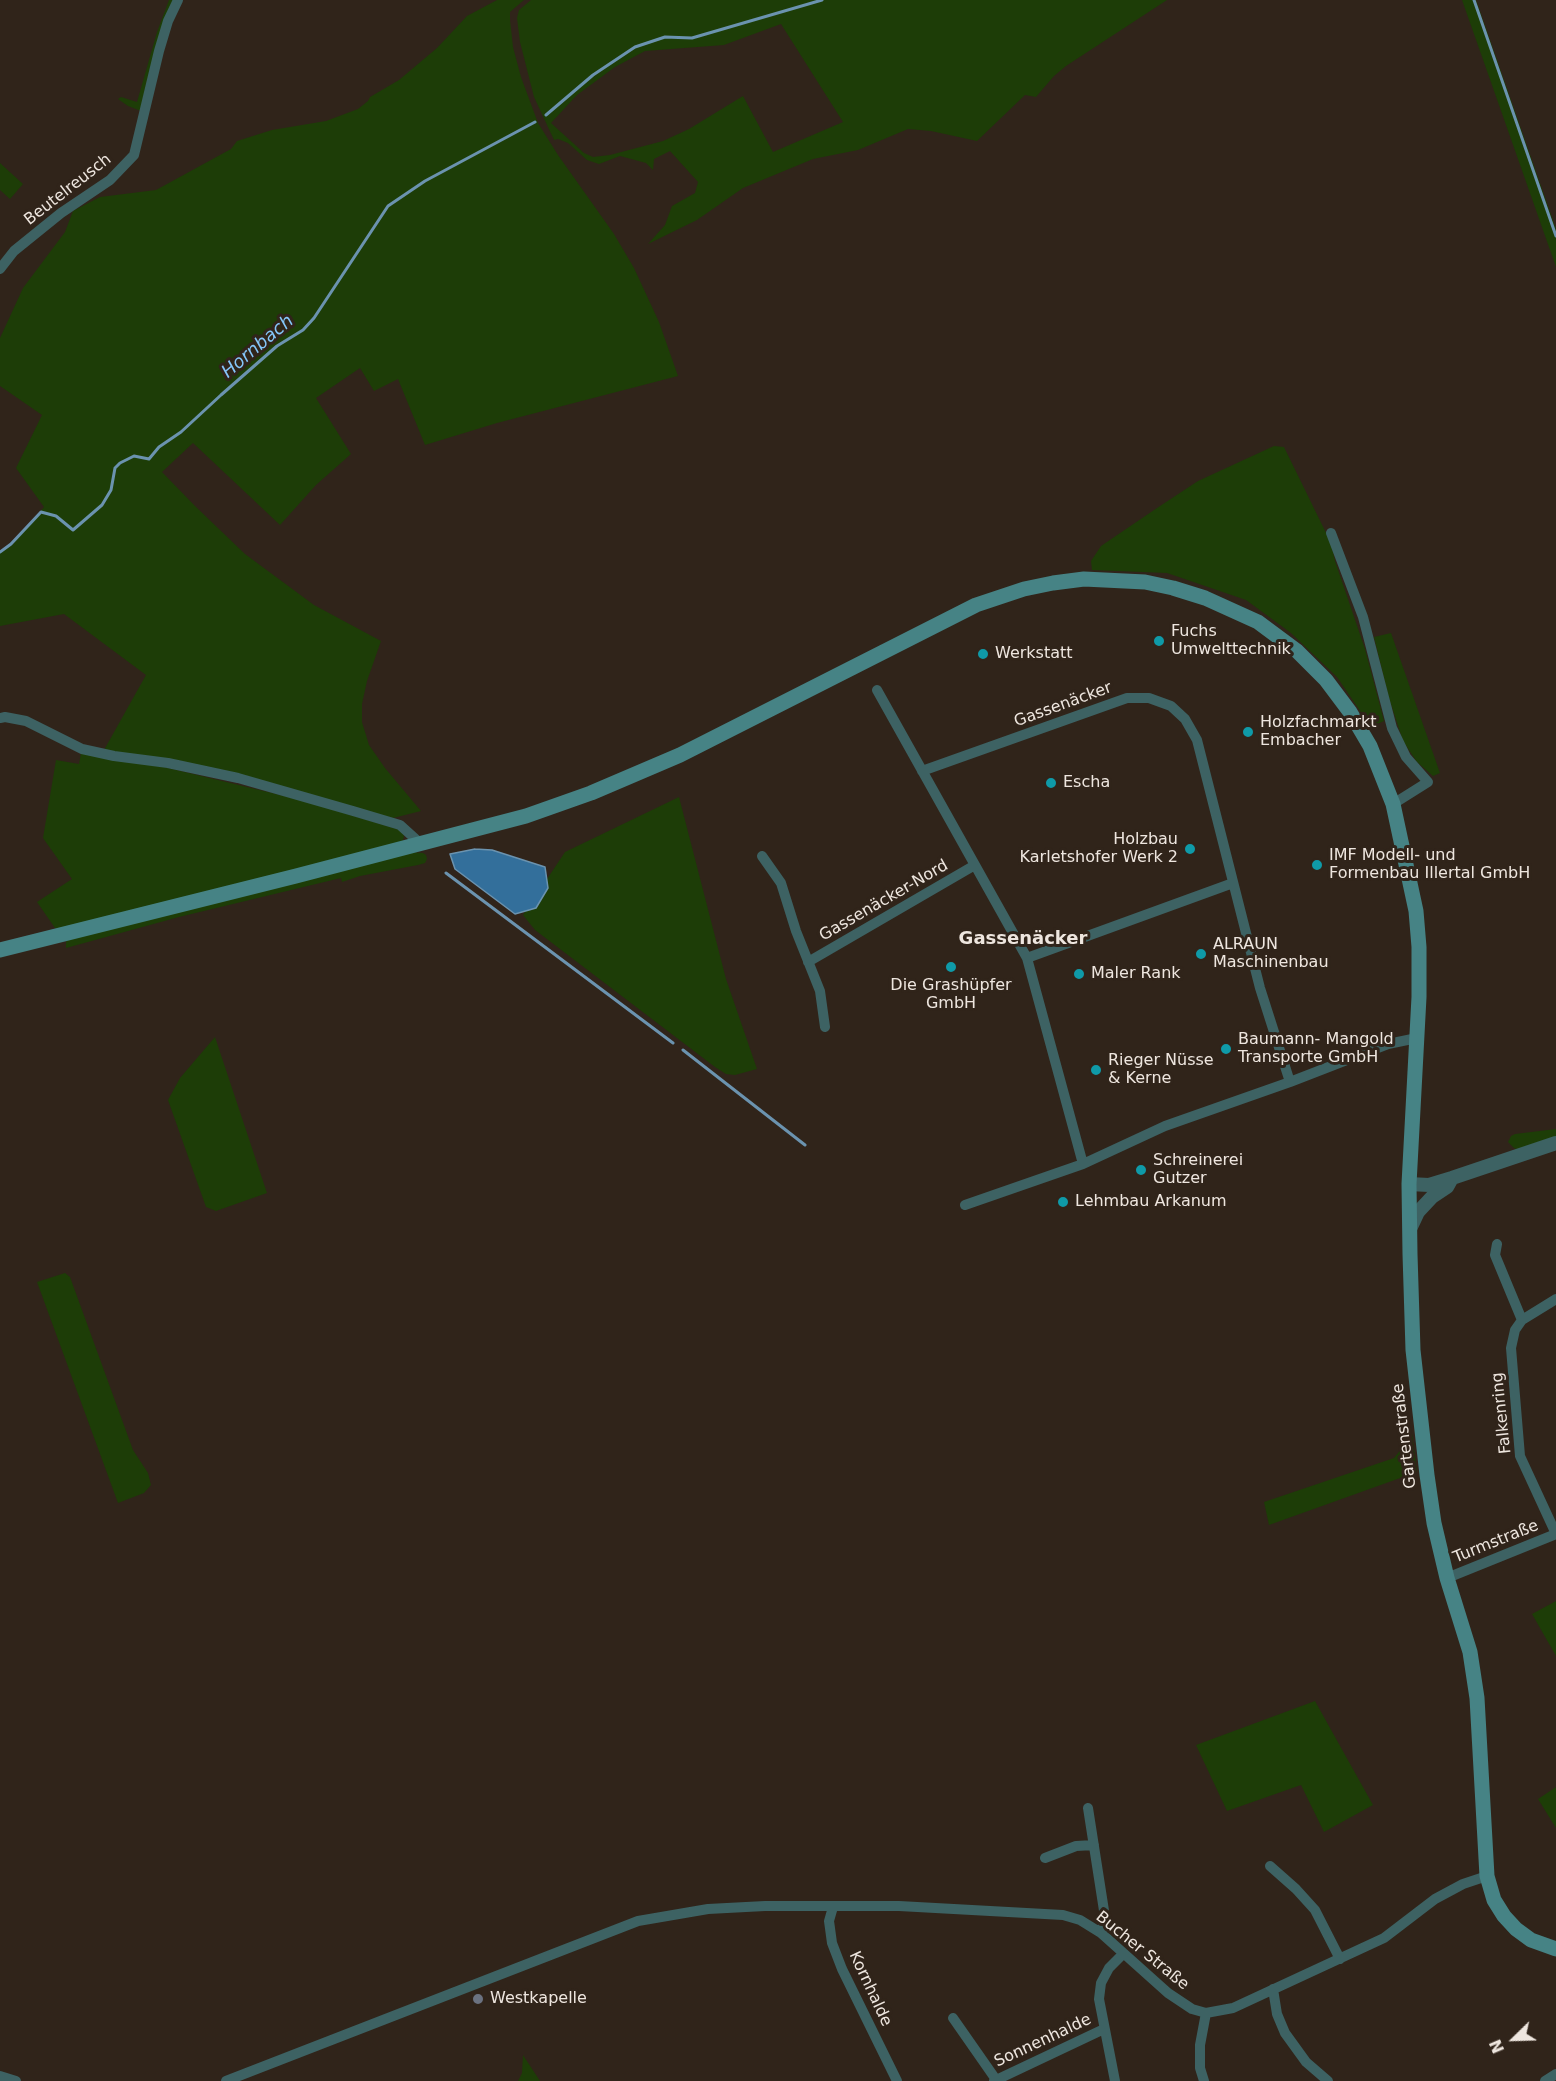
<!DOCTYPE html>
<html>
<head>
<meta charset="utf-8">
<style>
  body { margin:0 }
  #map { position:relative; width:1556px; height:2081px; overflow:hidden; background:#30241a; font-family:"DejaVu Sans",sans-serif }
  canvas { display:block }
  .north { position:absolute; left:1484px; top:2009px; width:60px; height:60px; -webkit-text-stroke:4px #30241a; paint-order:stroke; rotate:247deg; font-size:16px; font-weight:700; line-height:24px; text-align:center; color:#eee6df }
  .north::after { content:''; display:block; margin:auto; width:21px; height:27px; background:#eee6df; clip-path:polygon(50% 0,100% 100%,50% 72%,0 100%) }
</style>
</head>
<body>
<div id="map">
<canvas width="1556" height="2081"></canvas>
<div class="north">N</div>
</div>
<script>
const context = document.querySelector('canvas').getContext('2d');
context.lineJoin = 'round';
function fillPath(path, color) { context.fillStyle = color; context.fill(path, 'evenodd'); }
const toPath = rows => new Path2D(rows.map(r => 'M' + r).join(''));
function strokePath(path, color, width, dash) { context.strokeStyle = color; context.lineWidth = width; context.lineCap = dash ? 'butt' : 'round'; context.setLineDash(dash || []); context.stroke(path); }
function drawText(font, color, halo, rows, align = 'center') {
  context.font = font + ' "DejaVu Sans",sans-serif'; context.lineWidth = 6; context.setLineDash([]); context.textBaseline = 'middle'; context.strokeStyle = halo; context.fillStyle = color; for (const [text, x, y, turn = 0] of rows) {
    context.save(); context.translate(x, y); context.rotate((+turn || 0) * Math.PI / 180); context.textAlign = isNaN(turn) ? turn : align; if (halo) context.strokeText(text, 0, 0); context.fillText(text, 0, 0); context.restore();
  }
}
fillPath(toPath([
  [169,0,174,0,156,48,146,84,141,111,128,106,118,99,121,97,137,102,157,32],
  [497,0,524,0,510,12,510,20,513,47,521,77,538,123,558,155,614,234,634,268,659,322,678,376,497,423,425,445,398,379,374,391,360,368,316,398,351,454,316,485,280,525,193,443,162,472,195,506,245,554,314,605,381,641,367,681,362,704,362,722,369,745,385,768,421,811,393,818,104,750,146,675,64,614,0,626,0,553,12,545,44,507,16,468,42,415,0,386,0,338,23,288,65,232,73,211,100,197,156,190,231,149,237,141,272,130,326,121,358,109,368,101,370,97,399,80,437,48,467,16],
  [531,0,1167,0,1066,66,1054,76,1036,97,1025,95,977,141,931,131,908,129,858,150,813,159,743,188,697,220,648,244,665,225,672,206,695,193,698,182,670,151,654,159,653,170,646,163,620,156,599,164,587,160,568,143,558,139,554,140,534,97,520,42,517,18,519,10],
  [781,24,843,122,773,152,743,96,689,129,663,141,610,155,593,157,584,153,551,123,577,95,615,67,645,51,724,45],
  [1462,0,1476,0,1556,229,1556,267],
  [0,163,23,184,10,199,0,190],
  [1274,446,1284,447,1331,543,1335,561,1365,649,1384,721,1371,727,1337,677,1291,633,1246,600,1167,573,1092,570,1091,561,1101,546,1157,508,1198,481],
  [1391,633,1440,773,1433,776,1417,762,1403,741,1389,698,1374,637],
  [81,753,164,767,305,801,397,829,403,832,404,837,402,842,62,929,55,928,37,902,72,879,43,838,56,760,79,764],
  [679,797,726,979,757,1069,735,1075,726,1074,715,1067,535,930,523,915,565,852],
  [411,852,423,853,426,855,427,859,425,863,418,865,360,876,342,882,341,878,179,917,66,948,66,942,70,937],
  [215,1037,267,1193,216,1211,206,1207,168,1100,180,1078],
  [1556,1129,1556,1139,1521,1151,1514,1148,1508,1142,1511,1136,1515,1134],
  [65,1273,70,1277,133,1450,148,1473,151,1485,144,1493,118,1503,37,1282],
  [1409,1434,1412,1434,1417,1472,1269,1525,1264,1502,1394,1458,1407,1442],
  [1556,1601,1556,1656,1532,1614],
  [1315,1701,1373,1805,1324,1832,1301,1785,1227,1811,1196,1745],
  [1556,1787,1556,1828,1538,1799],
  [523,2055,540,2081,518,2081,522,2073]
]), '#1d3d07');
const water = toPath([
  [475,849,492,850,545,867,548,888,536,908,515,914,455,869,450,854,475,849]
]);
fillPath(water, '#336f9b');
strokePath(water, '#6b93af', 1.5);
strokePath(toPath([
  [1474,0,1556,236],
  [546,115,593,75,635,47,665,37,692,38,822,0],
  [0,552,11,544,41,512,56,516,73,530,102,505,111,490,115,468,120,463,134,456,149,459,159,447,181,432,221,395,277,346,303,330,314,318,388,206,425,181,535,122],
  [446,873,673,1043],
  [683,1050,805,1145]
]), '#6b93af', 3);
strokePath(toPath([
  [0,269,14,251,61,213,110,180,134,155,159,51,168,21,178,0],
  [1331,533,1363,617,1392,728,1406,757,1428,782,1393,804],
  [877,690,1027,958,1083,1164],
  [0,718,5,717,26,721,82,749,114,756,168,763,238,778,353,811,400,825,421,844],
  [922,771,1127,698,1149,698,1171,706,1185,719,1197,740,1260,988,1290,1082],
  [762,856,781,883,796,931,820,991,825,1027],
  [1027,958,1233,883],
  [808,962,975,865],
  [965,1205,1083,1164,1165,1126,1290,1082,1388,1044,1417,1038],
  [1497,1244,1495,1255,1522,1320],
  [1556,1299,1522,1320,1515,1330,1511,1348,1520,1456,1556,1534],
  [1447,1578,1556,1534],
  [1088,1808,1105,1917,1101,1933],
  [1045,1858,1076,1846,1094,1845],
  [1270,1866,1296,1889,1315,1910,1340,1959],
  [833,1907,829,1921,832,1943,842,1969,897,2081],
  [1273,1989,1277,2014,1285,2033,1306,2062,1328,2081],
  [953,2018,997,2081],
  [0,2076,16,2081],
  [226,2081,638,1921,708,1909,765,1906,899,1906,1063,1915,1080,1920,1101,1933,1168,1993,1192,2009,1206,2013,1233,2008,1384,1938,1435,1899,1463,1884,1487,1876],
  [994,2081,1104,2029],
  [1115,2081,1099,1999,1101,1983,1109,1968,1123,1954],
  [1204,2081,1200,2068,1200,2045,1206,2013],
  [1545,2081,1556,2074]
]), '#3d6263', 10);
strokePath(toPath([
  [1409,1184,1429,1185,1452,1178,1556,1143],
  [1410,1229,1418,1212,1432,1197,1447,1187,1452,1178]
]), '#3d6263', 14);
strokePath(toPath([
  [0,950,296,876,526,816,591,793,680,755,976,605,1024,589,1053,583,1084,579,1145,582,1173,588,1205,598,1258,622,1297,651,1326,680,1350,712,1370,746,1393,804,1416,911,1419,947,1419,997,1409,1184,1410,1254,1413,1350,1427,1475,1434,1523,1447,1578,1470,1652,1477,1698,1487,1876,1494,1900,1504,1916,1516,1929,1531,1940,1556,1949]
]), '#468385', 15);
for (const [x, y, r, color] of [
  [1159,641,6,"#0f9aa8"],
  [983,654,6,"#0f9aa8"],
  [1248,732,6,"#0f9aa8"],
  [1051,783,6,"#0f9aa8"],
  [1190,849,6,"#0f9aa8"],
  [1317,865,6,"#0f9aa8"],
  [1201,954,6,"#0f9aa8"],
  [951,967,6,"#0f9aa8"],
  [1079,974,6,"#0f9aa8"],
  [1226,1049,6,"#0f9aa8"],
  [1096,1070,6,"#0f9aa8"],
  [1141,1170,6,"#0f9aa8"],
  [1063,1202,6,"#0f9aa8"],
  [478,1999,6,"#6b7280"]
]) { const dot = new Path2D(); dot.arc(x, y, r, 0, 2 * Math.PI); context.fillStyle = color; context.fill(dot); strokePath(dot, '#30241a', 2); }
drawText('16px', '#eee6df', '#30241a', [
  ["Beutelreusch",68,190,-38],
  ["Gassenäcker",1063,705,-20],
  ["Gassenäcker-Nord",884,901,-30],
  ["Falkenring",1502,1413,-96],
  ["Gartenstraße",1405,1436,-97],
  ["Turmstraße",1496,1542,-22],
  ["Bucher Straße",1142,1951,39],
  ["Kornhalde",870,1989,65],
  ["Sonnenhalde",1043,2041,-25]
]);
drawText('16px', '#eee6df', '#30241a', [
  ["Fuchs",1171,632],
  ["Umwelttechnik",1171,650],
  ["Werkstatt",995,654],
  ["Holzfachmarkt",1260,723],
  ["Embacher",1260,741],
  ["Escha",1063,783],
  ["Holzbau",1178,840,"right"],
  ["Karletshofer Werk 2",1178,858,"right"],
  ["IMF Modell- und",1329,856],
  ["Formenbau Illertal GmbH",1329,874],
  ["ALRAUN",1213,945],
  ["Maschinenbau",1213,963],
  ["Maler Rank",1091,974],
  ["Die Grashüpfer",951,986,"center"],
  ["GmbH",951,1004,"center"],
  ["Baumann- Mangold",1238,1040],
  ["Transporte GmbH",1238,1058],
  ["Rieger Nüsse",1108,1061],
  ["& Kerne",1108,1079],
  ["Schreinerei",1153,1161],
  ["Gutzer",1153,1179],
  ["Lehmbau Arkanum",1075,1202],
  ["Westkapelle",490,1999]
], 'left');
drawText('italic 18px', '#85c6f9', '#30241a', [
  ["Hornbach",258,347,-40]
]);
drawText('bold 18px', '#eee6df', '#30241a', [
  ["Gassenäcker",1023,939]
]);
</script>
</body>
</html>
